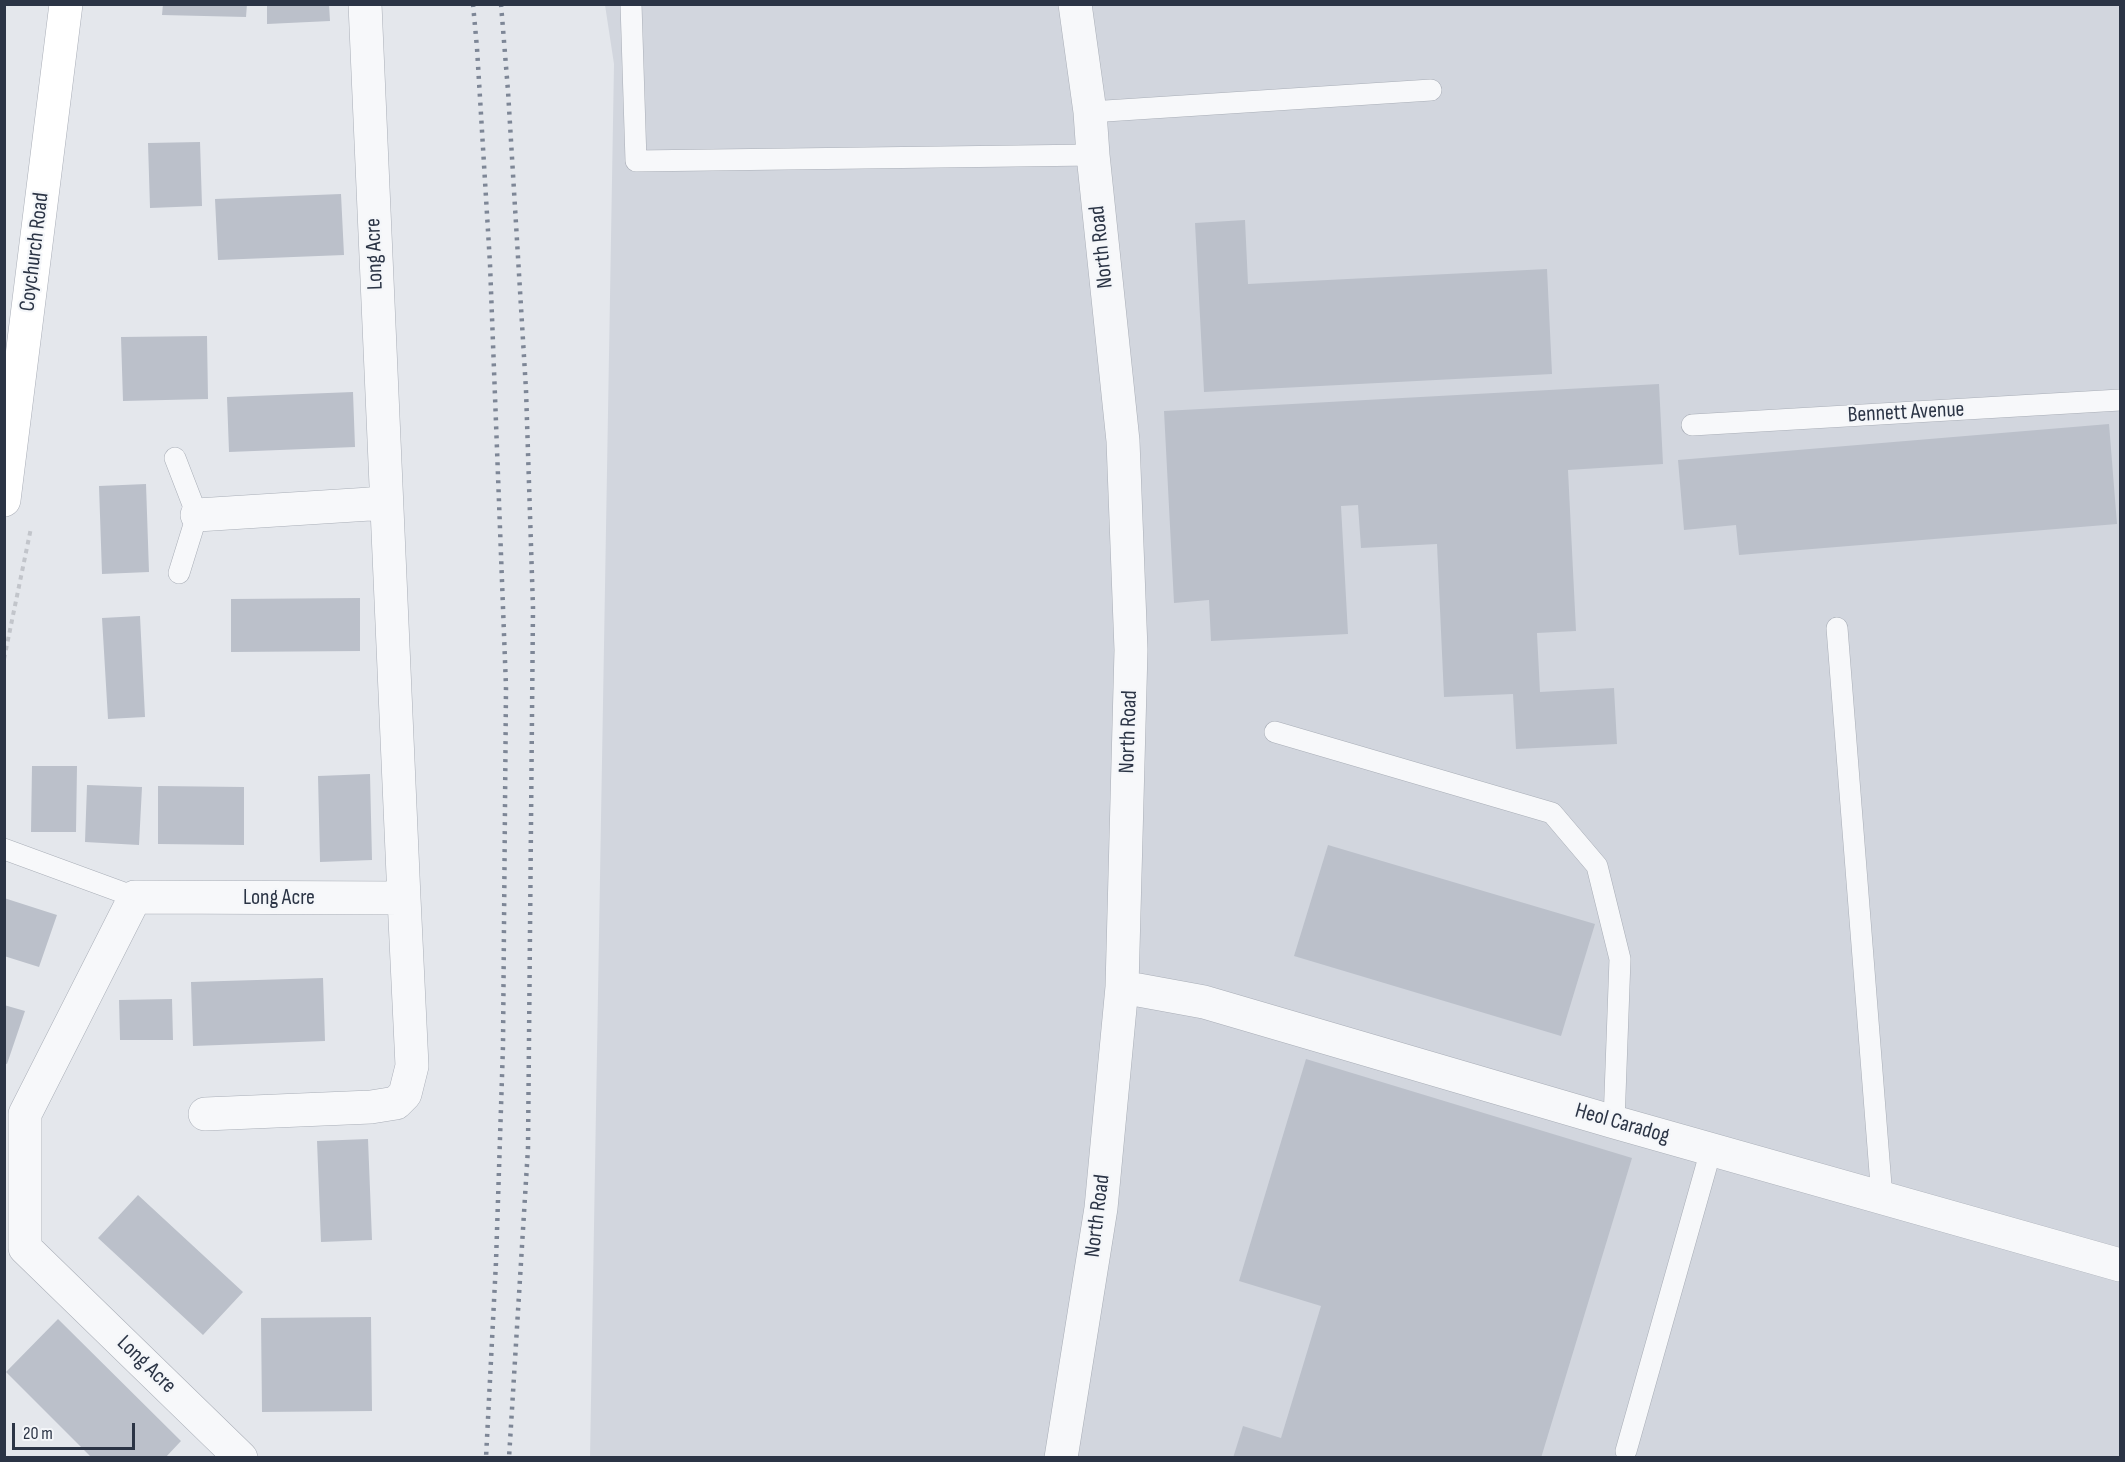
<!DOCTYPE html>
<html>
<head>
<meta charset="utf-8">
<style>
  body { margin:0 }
  #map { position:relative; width:2125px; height:1462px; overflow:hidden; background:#e4e7ec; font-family:"Sofia Sans Condensed",sans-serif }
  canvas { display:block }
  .frame { position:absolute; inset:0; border:6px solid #2b3445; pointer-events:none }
  .scale { position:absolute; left:12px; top:1423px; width:123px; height:27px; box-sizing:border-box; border:3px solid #2b3445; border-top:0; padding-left:8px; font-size:18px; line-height:21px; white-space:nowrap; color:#2b3445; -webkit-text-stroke:4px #f4f6f9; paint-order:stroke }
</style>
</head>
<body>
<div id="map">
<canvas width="2125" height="1462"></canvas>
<div class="frame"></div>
<div class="scale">20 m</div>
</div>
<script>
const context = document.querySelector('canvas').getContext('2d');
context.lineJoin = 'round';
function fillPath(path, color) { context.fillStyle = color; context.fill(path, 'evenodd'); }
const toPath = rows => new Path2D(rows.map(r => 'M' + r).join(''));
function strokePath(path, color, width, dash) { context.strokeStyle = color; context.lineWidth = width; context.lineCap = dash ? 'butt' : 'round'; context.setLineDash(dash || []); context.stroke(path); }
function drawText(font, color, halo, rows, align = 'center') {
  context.font = font + ' "Sofia Sans Condensed",sans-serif'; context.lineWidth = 4.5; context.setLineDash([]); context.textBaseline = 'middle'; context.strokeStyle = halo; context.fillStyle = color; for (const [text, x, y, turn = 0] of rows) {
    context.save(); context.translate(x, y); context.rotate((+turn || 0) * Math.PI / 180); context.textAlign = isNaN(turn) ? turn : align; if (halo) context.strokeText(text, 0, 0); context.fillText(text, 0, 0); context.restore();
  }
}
fillPath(toPath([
  [605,5,2120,5,2120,1457,590,1458,614,64]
]), '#d2d6de');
fillPath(toPath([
  [163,4,247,4,246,17,162,15],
  [267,4,329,4,330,21,267,24],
  [200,142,202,206,150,208,148,143],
  [341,194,344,255,218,260,215,199],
  [1245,220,1248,284,1547,269,1552,374,1204,392,1195,223],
  [207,336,208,399,123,401,121,337],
  [1659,384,1663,464,1568,470,1576,631,1537,633,1540,692,1614,688,1617,744,1516,749,1513,694,1444,697,1437,544,1361,548,1358,505,1341,506,1348,634,1211,641,1209,600,1174,603,1164,411],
  [353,392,355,447,229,452,227,397],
  [2109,424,2117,524,1739,555,1736,525,1684,530,1678,460],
  [146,484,149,572,102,574,99,486],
  [360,598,360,651,231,652,231,599],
  [140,616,145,717,108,719,102,618],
  [32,766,77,766,76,832,31,832],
  [370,774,372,860,320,862,318,776],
  [87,785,142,787,139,845,85,842],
  [158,786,244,787,244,845,158,844],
  [1328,845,1595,924,1561,1036,1294,956],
  [4,898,57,915,39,967,4,956],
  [323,978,325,1041,193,1046,191,982],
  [172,999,173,1040,120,1040,119,1000],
  [4,1005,25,1011,7,1064,4,1063],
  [1306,1059,1632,1158,1541,1458,1233,1458,1243,1426,1281,1438,1321,1306,1239,1281],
  [368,1139,372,1240,321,1242,317,1141],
  [138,1195,243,1292,203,1335,98,1238],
  [371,1317,372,1411,262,1412,261,1318],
  [58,1319,181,1441,165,1458,92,1458,6,1372]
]), '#bbc0ca');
const lane = toPath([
  [631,4,636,161,1093,155],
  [1090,112,1431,90],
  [1692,425,2120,400],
  [175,458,197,515,179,573],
  [1837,628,1882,1198],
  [1275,732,1552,813,1597,866,1620,959,1614,1122],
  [4,849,135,897],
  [1626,1451,1711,1150]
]);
const street = toPath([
  [197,515,386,503],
  [1122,987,1204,1002,1614,1122,2120,1265],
  [205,1114,371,1107,396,1103,405,1094,412,1066,404,898],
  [241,1458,25,1248,25,1114,135,897,404,898,365,4],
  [1061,1458,1101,1208,1122,987,1131,650,1123,441,1093,155,1090,112,1075,4]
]);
const secondary = toPath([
  [4,500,66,4]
]);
strokePath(lane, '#a9aeb7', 22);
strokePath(street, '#a9aeb7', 34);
strokePath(secondary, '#a9aeb7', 34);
strokePath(toPath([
  [4,659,31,528]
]), '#c2c5cb', 4, [4.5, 4.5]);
strokePath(lane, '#f7f8fa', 21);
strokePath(street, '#f7f8fa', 33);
strokePath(secondary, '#fff', 33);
strokePath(toPath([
  [473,4,477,48,490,264,506,687,503,1046,496,1262,486,1458],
  [501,4,508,91,526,390,533,608,528,1148,509,1458]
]), '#7d8696', 4.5, [3, 6]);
drawText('22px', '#2b3445', '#f4f6f9', [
  ["North Road",1102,247,-96],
  ["Coychurch Road",35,252,-83],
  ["Long Acre",375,254,-92],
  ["Bennett Avenue",1906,413,-3],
  ["North Road",1129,732,-88],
  ["Long Acre",279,898],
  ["Heol Caradog",1622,1124,16],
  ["North Road",1098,1216,-83],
  ["Long Acre",146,1365,44]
]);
</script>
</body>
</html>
